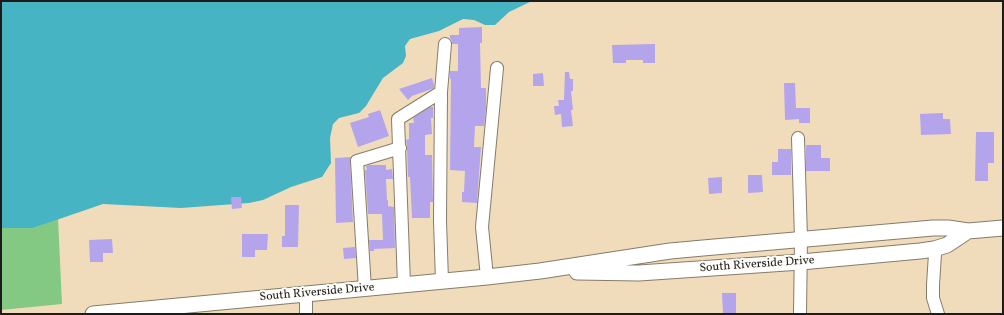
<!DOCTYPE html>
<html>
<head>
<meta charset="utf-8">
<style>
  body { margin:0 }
  #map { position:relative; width:1004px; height:315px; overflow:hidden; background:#f0dcba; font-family:Vollkorn,serif }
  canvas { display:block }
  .frame { position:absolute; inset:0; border:2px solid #1c1c1c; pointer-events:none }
</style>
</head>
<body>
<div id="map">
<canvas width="1004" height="315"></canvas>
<div class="frame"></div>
</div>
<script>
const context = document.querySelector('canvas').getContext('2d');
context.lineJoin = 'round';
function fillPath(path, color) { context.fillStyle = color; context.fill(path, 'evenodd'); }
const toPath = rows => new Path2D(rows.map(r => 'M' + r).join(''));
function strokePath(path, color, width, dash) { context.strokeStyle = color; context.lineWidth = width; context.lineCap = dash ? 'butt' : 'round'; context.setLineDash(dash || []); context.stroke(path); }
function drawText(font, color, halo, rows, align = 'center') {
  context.font = font + ' Vollkorn,serif'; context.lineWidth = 4; context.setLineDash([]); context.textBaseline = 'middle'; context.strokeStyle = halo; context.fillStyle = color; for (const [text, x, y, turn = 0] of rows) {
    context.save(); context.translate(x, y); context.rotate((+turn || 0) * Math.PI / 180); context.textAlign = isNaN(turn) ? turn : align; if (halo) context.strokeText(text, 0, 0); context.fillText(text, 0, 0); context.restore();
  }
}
fillPath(toPath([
  [58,219,62,304,1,310,1,228,33,228]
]), '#83c883');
fillPath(toPath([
  [1,1,532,1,509,12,495,25,485,25,474,20,463,19,439,31,410,39,405,46,406,56,403,63,383,78,366,106,359,113,339,118,333,124,330,138,331,163,322,177,291,187,263,200,249,203,181,208,103,204,33,228,1,228]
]), '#47b4c4');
fillPath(toPath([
  [482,27,482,43,480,43,481,88,486,88,486,108,484,126,475,126,474,147,481,147,477,203,462,202,462,192,464,192,465,171,450,170,451,79,450,79,450,71,458,71,458,44,452,44,452,41,450,38,450,35,459,35,459,28],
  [655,44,655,63,643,63,643,60,626,60,626,63,613,63,612,45],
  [565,72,569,72,570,79,573,79,573,91,571,91,573,110,571,110,573,126,562,127,561,114,555,115,554,106,559,106,558,100,564,100],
  [543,73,544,86,533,86,533,74],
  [432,78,434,85,434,88,429,90,412,96,408,100,399,89],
  [784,83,795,83,796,108,810,108,810,123,799,123,799,119,785,120],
  [430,107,433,107,433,118,431,118,432,134,425,135,425,155,432,155,433,202,430,202,430,218,412,218,410,177,408,177,407,146,406,140,409,139,409,123,414,123,413,118],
  [380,110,389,136,358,147,350,123,369,117,368,114],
  [943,113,943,119,950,119,951,134,921,135,920,114],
  [976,132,994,132,994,163,988,163,988,181,975,181],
  [806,145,821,145,821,158,830,158,830,171,806,171],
  [778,149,791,149,791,175,772,175,772,162,778,162],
  [351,157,350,161,353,222,336,223,335,158],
  [369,165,386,165,386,170,392,169,393,179,386,179,387,200,388,200,388,206,394,207,395,248,374,249,374,251,370,251,369,240,383,240,382,214,368,214,365,170,367,170,366,166],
  [748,175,762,175,763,192,748,193],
  [722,177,722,193,709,194,708,178],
  [231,197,241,197,242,208,232,209],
  [285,205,299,205,298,247,282,247,282,236,285,236],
  [242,234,268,234,267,250,255,250,255,257,242,257],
  [112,239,113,253,103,253,103,262,90,262,89,240],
  [355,247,356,258,344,259,343,248],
  [722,293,736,293,736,313,723,313]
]), '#b4a4ec');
const minor = toPath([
  [798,138,801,239,800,314],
  [934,249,935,254,933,285,933,298,938,314],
  [487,277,482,227,497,68],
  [442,281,440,221,441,92,445,44],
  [404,285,398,119,441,92],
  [365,289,357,161,400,148],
  [306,294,306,314]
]);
const major = toPath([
  [577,272,639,273,801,262,920,251,934,249,947,245,968,231],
  [93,314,487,277,540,271,670,251,703,248,933,228,948,228,968,231,1003,228]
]);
strokePath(minor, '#867c6b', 14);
strokePath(major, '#867c6b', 17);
strokePath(minor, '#fff', 12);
strokePath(major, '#fff', 15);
drawText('12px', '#1c1c1c', '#fdfcf7', [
  ["South Riverside Drive",757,265,-4],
  ["South Riverside Drive",317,293,-5]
]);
</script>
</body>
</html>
